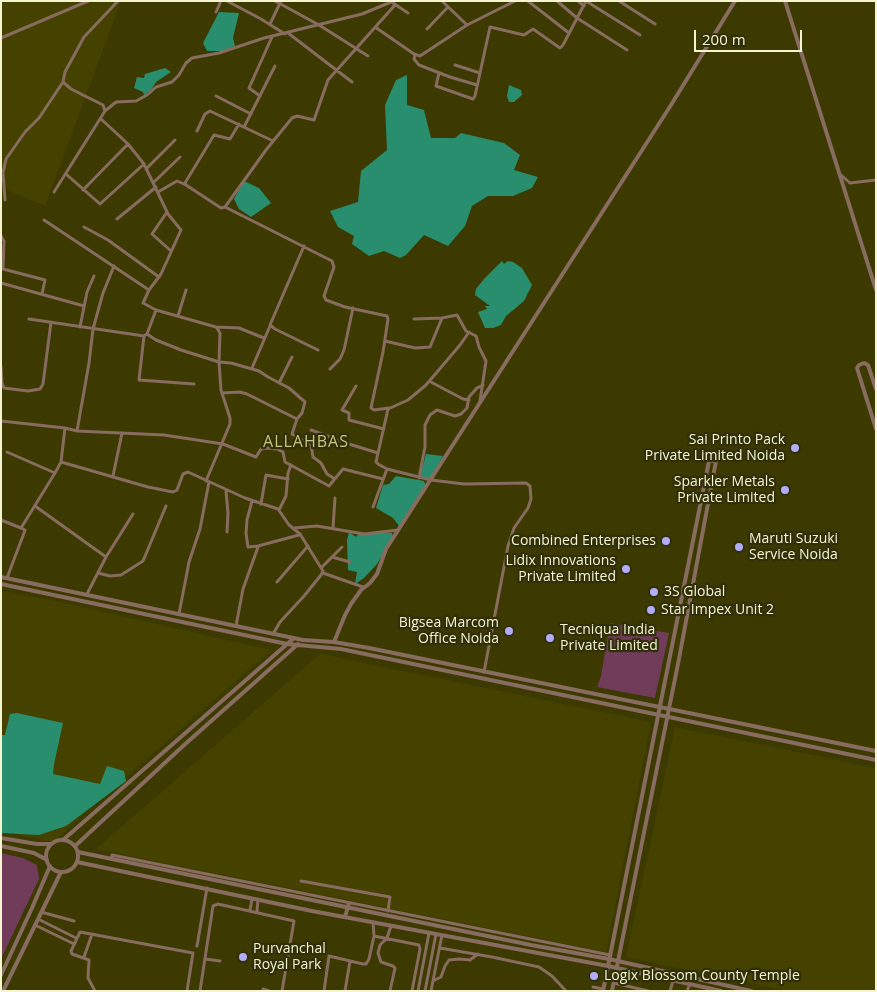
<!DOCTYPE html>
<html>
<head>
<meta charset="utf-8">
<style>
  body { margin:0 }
  #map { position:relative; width:877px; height:992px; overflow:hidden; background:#3c3a00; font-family:"Open Sans",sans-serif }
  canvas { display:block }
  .frame { position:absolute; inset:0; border:2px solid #f5f5d2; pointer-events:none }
  .scale { position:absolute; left:694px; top:30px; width:108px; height:22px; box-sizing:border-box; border:2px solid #f5f5d2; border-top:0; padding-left:6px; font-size:15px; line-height:18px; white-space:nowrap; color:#f5f5d2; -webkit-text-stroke:4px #312f0a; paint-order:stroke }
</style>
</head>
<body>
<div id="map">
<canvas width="877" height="992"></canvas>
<div class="frame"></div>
<div class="scale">200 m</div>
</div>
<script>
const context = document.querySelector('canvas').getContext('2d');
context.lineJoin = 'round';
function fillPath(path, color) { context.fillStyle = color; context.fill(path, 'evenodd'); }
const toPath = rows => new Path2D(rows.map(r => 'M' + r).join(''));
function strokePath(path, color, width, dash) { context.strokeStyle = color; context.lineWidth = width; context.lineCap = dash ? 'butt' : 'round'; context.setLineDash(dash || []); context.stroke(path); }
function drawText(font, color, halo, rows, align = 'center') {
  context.font = font + ' "Open Sans",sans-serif'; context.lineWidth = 4.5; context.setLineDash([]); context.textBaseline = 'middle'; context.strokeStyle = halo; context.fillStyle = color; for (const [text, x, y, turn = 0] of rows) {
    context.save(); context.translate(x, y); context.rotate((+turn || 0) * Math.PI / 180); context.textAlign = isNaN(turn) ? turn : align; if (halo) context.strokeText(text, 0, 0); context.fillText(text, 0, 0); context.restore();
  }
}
fillPath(toPath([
  [1,1,121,1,45,206,1,187],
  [1,591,51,600,271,650,87,811,60,836,57,843,1,831],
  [320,654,651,722,606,952,96,849],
  [675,727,876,768,876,991,788,991,626,957]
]), '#454200');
fillPath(toPath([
  [610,623,669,633,655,698,597,687,601,676],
  [1,853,23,858,37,865,39,879,1,959]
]), '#713c59');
fillPath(toPath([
  [219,12,239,13,233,38,235,46,222,51,207,51,203,43],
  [165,68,171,72,156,82,151,90,144,95,143,92,134,88,137,77,144,78,145,74],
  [407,75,407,105,424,110,431,138,455,138,461,133,504,143,520,155,514,170,538,177,532,188,513,196,488,196,472,206,465,226,448,246,424,235,406,255,400,258,384,251,369,256,352,244,354,236,338,227,330,211,358,202,361,171,387,150,385,105,396,80],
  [509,85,521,90,522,95,514,102,509,102,507,96],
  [244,181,259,188,271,203,251,217,239,209,234,199],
  [502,261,504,264,508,261,513,262,522,268,532,285,524,301,506,316,501,325,493,328,485,328,478,312,487,309,485,306,490,306,475,295,476,289,484,279],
  [426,454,443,456,430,479,420,476],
  [396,476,424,481,426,486,399,526,393,518,376,508,383,485,389,484],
  [349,532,356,537,359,533,392,533,393,537,377,564,364,578,355,584,357,572,348,570,347,540],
  [17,713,63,723,54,764,53,774,100,784,107,766,124,771,126,781,66,826,39,835,1,833,1,735,5,735,10,714]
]), '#298e6d');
strokePath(toPath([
  [227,1,261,19,285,34],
  [275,1,319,25,368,56],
  [390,1,408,13],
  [528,1,569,33],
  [557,1,577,18,627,50],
  [578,1,584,6],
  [586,1,640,35],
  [619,1,655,24],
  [443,2,467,25],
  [216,12,221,1],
  [270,24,281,1],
  [375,27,414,54,420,56,467,25,515,1],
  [427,29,448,7],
  [288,33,352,82],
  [1,38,88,1],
  [415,55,414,59,419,65,450,77,477,85],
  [455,65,480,73],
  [439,73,436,86,473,99,475,96,490,27,524,35,533,29,560,48,563,45,586,1],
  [216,96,251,114],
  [260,96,249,88,272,37],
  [105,111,116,102,136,101,147,95,156,87,172,82,179,75,186,63,192,58,219,53,264,38,362,14,391,2],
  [101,119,128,144,144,164,168,214,181,230,161,274,149,290,143,303,156,310,216,327,239,328,264,338],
  [239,124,230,139,214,135,185,183,186,185,221,208,225,207,266,150,292,118,297,116,314,120,328,80,395,5],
  [244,127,275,66],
  [197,131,205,114,210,111,273,141],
  [146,169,175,140],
  [66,174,100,204,144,164],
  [841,175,850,183,876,180],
  [154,182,180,157],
  [83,190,128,144],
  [54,192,105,111,103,105,71,89,63,82],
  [158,192,177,181,186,185],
  [5,200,3,173,6,159,25,132,39,118,63,82,65,72,84,37,118,1],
  [225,207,332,261,334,267,324,296,326,300,345,307,387,316,388,319,383,352,371,408,374,410,389,408],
  [167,212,152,234,171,251],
  [117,219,156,187],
  [44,220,149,290],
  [84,227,108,240,159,277],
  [1,236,4,241,3,269,45,280,42,294],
  [304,246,270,325,275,329,318,350],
  [1,283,84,306],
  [178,316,186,290],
  [29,319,144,336,147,334,156,340,181,350,219,362,221,390,230,418,230,424,206,481],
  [414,319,442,318],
  [80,327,87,292,94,276],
  [217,328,220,333,219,362,231,363,259,371,268,377,289,388,305,402,302,413,297,419],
  [469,332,460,345,426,385,408,400,388,409,376,462,378,464,387,469,431,480,464,484,526,483,530,486,531,499,528,508,514,528,508,546,484,672],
  [147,334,156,310],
  [144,336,139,380,194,384],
  [385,341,415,348,430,347,442,318,457,315,466,331,476,336,479,347,486,361,480,401],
  [1,367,2,383,4,388,28,391,40,389,43,384,51,322],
  [252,368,270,326],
  [330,369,340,359,344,350,353,308],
  [429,381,463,399,469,400],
  [279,383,292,357],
  [356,386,342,410,349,413,349,420,384,429],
  [222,393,240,392,247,394,297,419,292,434,311,445,313,457,321,463,327,474,335,479],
  [1,421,65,428,77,431,164,435,223,444,256,457,261,449,268,448,277,449,283,452,285,462,329,486,343,469,383,479],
  [311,430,349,444,378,453],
  [77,431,89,363,93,329,103,293,114,266],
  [61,462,65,428],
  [55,473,61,462,148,487,173,492,177,490,183,474,188,472,245,498,278,509,289,525,300,534,323,571,321,575,304,596,280,622,273,634],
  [113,476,122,433],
  [419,478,425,447,425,425,430,415,437,410,455,416,461,414,467,408,469,397,477,388,483,385],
  [226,491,228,513,227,532],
  [252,501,247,520,246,533,248,547,258,546,299,535],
  [261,504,266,475,288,479],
  [35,506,106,557],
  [373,507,387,469],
  [279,510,286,496,288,473,291,465],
  [1,520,21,528],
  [294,528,317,526,364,534,399,530],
  [333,528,335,498],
  [332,557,350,562],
  [322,567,342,547],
  [98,573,110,576,121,575,143,561,166,506],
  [323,573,363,587],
  [7,578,24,533,25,530,21,528,55,473,7,452],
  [277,582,308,546],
  [87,594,106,557,133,514],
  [179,614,189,562,200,529,209,482],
  [236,626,243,589,258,547],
  [111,859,112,855,610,955],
  [301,881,390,897,388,911],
  [250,910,252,899],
  [257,911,258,899],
  [41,912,74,921],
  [38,919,76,938],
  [35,925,74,944],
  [374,936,419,945,420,949,412,991],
  [197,946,207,888],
  [440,948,492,957,539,967,552,976,566,991],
  [271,949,290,951],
  [84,957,92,934],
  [205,959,220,961],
  [433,981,441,977,445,966,449,960,459,959,470,960,478,954],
  [614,983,648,991],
  [593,987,603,989],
  [263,989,269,991],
  [95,991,88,978,89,960,72,954,71,951,80,932,193,953,187,991],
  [200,991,213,906,218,904,294,921,282,991],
  [324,991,329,956,363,964,366,964,369,959,374,936,373,922],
  [345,991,350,961],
  [390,991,395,968,393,966,381,962,378,953,380,945,387,938,391,926],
  [418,991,429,933],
  [425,991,436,934],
  [431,991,442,935],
  [670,991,673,981],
  [687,991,690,984]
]), '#886c5f', 3);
strokePath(toPath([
  [785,1,876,290],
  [876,389,868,365,864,363,859,365,857,368,876,429],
  [1,577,303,640,334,642,369,648,876,751],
  [1,584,287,644,341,649,876,760],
  [334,642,345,615,351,604,361,590,370,583,377,574,386,549,671,105,735,1],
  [1,838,37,844,51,844],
  '46 856a16 16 0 1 1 32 0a16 16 0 1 1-32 0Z',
  [63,840,294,638],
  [1,846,34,853,47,860],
  [75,846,183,746,298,644],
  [78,852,531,945,609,959,751,991],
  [77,862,312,911,608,966,721,991],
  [345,917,349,903],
  [1,975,32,908,50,866],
  [3,991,61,872],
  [603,991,709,461,716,461,678,664,612,991]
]), '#886c5f', 4);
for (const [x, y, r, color] of [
  [795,448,5,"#b2adf9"],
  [785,490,5,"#b2adf9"],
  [666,541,5,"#b2adf9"],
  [739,547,5,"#b2adf9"],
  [626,569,5,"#b2adf9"],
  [654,592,5,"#b2adf9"],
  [651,610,5,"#b2adf9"],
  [509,631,5,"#b2adf9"],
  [550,638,5,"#b2adf9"],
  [243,957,5,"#b2adf9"],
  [594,976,5,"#b2adf9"]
]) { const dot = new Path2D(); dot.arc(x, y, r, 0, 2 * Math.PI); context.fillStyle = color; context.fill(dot); strokePath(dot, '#312f0a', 2); }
drawText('14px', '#f5f5d2', '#312f0a', [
  ["Sai Printo Pack",785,440,"right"],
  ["Private Limited Noida",785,456,"right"],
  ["Sparkler Metals",775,482,"right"],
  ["Private Limited",775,498,"right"],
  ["Maruti Suzuki",749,539],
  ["Service Noida",749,555],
  ["Combined Enterprises",656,541,"right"],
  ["Lidix Innovations",616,561,"right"],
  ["Private Limited",616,577,"right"],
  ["3S Global",664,592],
  ["Star Impex Unit 2",661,610],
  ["Bigsea Marcom",499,623,"right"],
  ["Office Noida",499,639,"right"],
  ["Tecniqua India",560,630],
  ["Private Limited",560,646],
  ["Purvanchal",253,949],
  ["Royal Park",253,965],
  ["Logix Blossom County Temple",604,976]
], 'left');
context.letterSpacing = '1px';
drawText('16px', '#c7c57f', '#312f0a', [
  ["ALLAHBAS",306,442]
]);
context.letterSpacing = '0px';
</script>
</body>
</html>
